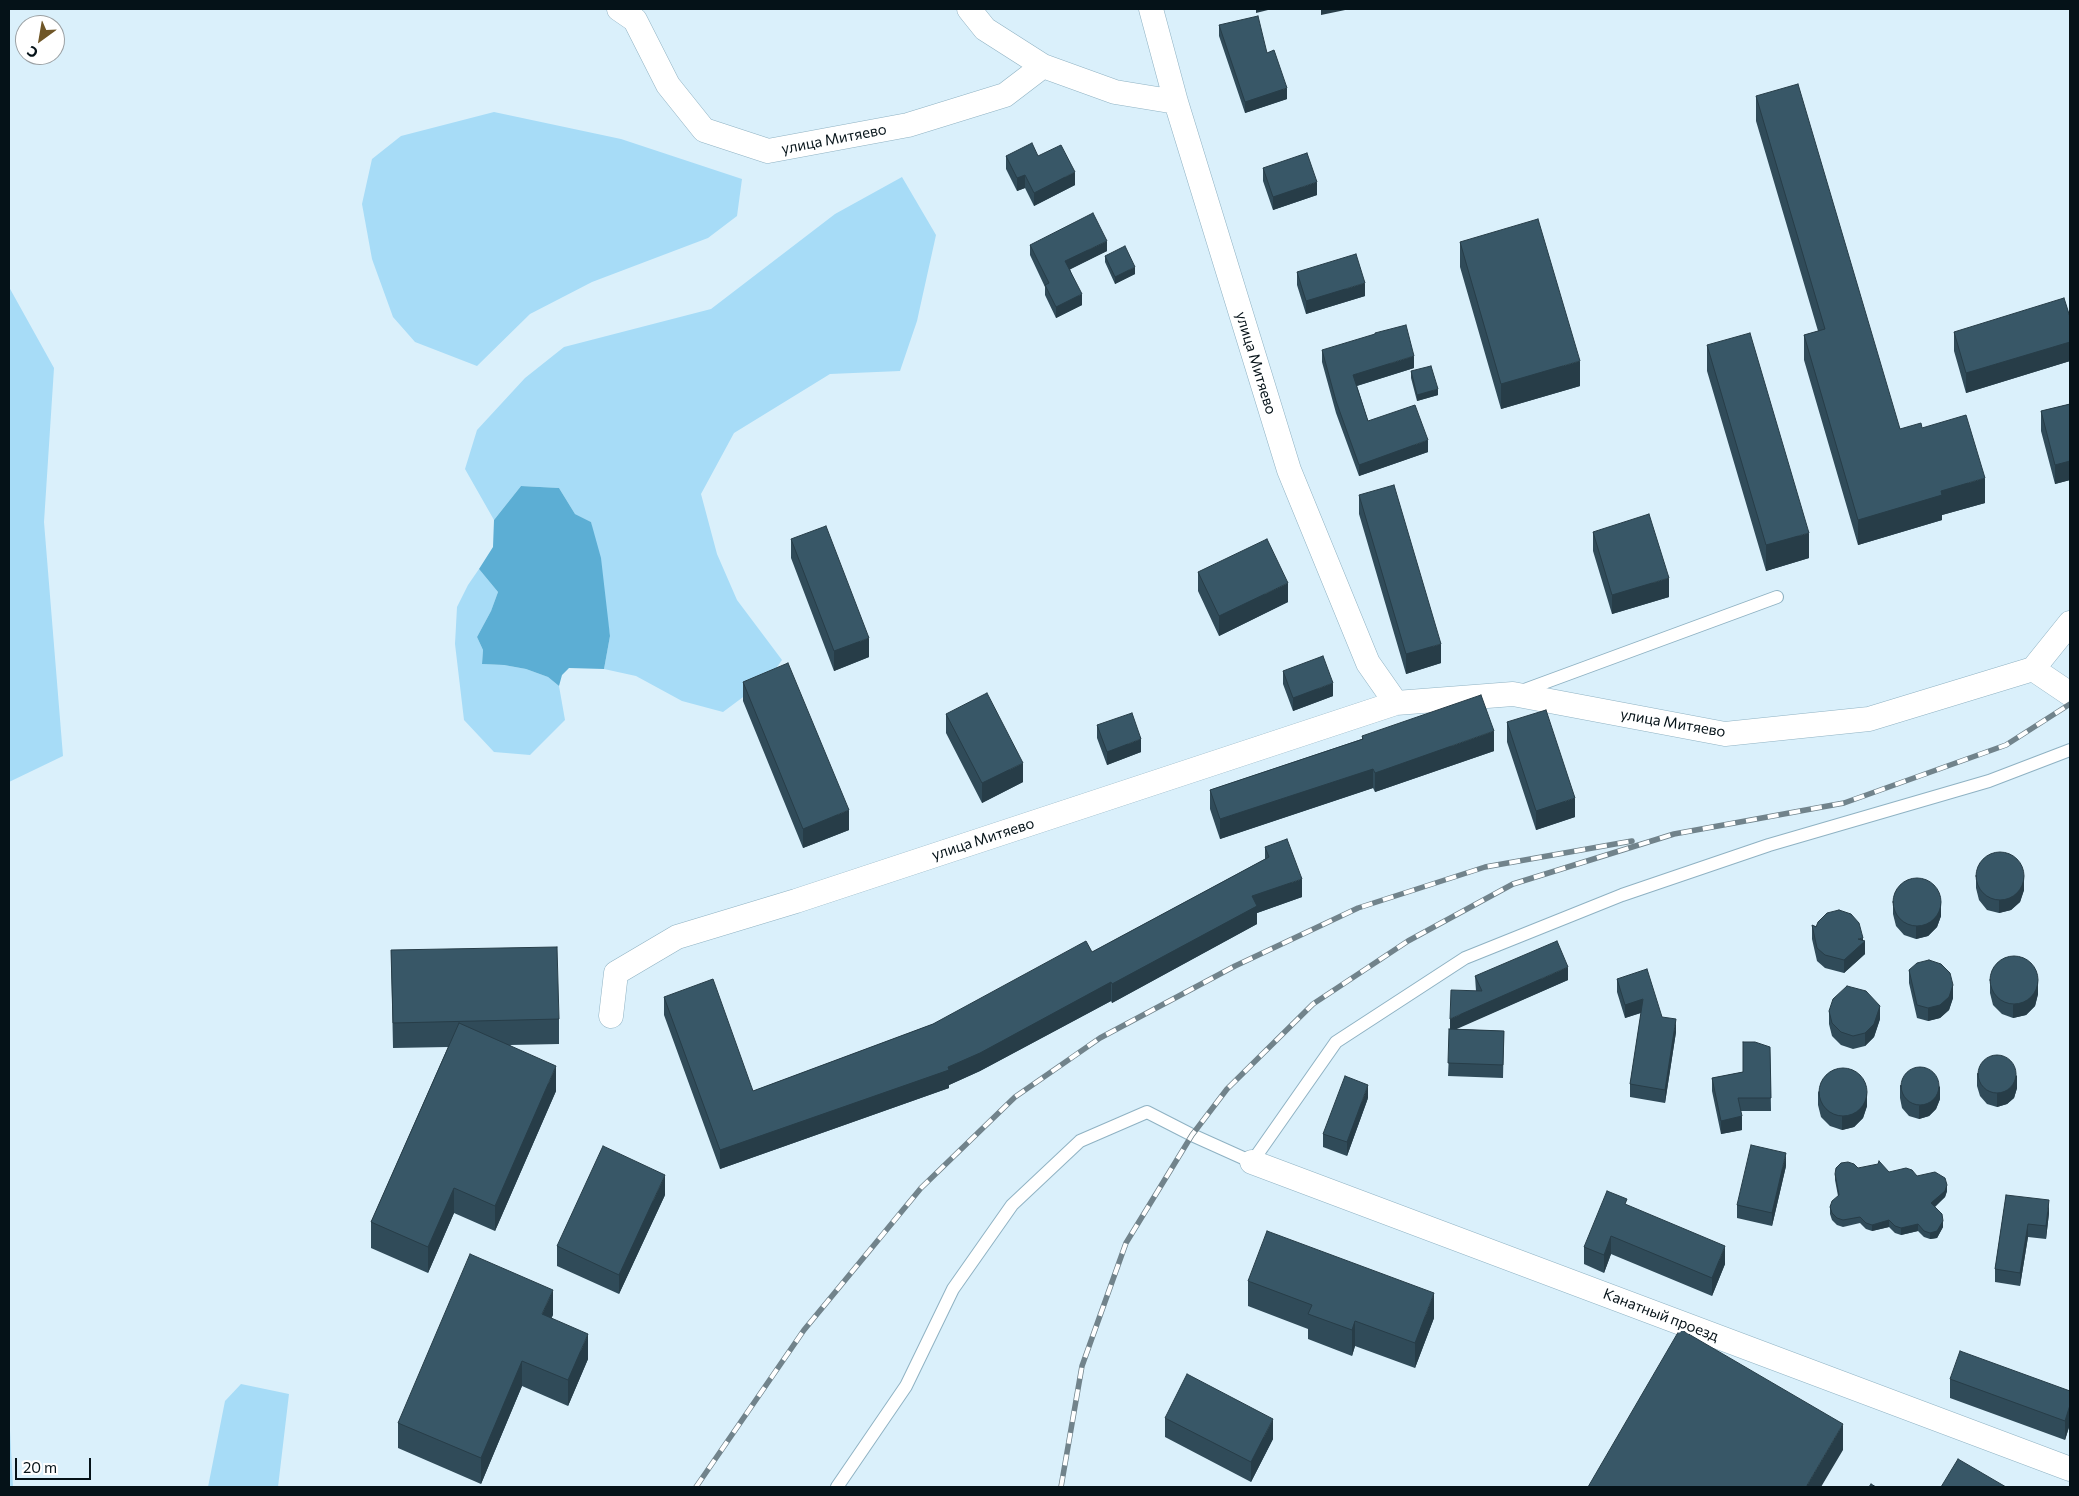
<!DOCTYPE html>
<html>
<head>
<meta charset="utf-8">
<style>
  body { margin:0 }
  #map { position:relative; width:2079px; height:1496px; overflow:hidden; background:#daf0fb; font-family:Commissioner,sans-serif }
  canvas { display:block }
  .frame { position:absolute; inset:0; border:10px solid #051218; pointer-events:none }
  .north { position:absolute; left:15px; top:15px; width:50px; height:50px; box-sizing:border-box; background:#fff; border:1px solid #9ba0a3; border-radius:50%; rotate:212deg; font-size:14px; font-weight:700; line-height:20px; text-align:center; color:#051218 }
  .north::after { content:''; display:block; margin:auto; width:18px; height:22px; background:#6f5627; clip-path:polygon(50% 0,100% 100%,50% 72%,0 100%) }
  .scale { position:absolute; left:15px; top:1458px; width:76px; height:22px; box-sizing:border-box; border:2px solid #051218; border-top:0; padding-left:6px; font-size:15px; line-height:18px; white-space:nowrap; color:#051218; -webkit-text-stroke:4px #fff; paint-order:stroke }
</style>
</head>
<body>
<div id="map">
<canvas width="2079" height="1496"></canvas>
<div class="frame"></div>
<div class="north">С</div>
<div class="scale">20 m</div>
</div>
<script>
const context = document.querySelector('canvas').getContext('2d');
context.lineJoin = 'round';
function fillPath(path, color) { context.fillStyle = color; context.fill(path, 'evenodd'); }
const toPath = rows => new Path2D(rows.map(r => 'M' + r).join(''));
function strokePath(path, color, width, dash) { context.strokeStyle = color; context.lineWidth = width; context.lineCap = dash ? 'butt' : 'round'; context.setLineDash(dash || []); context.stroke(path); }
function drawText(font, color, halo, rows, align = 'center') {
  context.font = font + ' Commissioner,sans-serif'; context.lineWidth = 5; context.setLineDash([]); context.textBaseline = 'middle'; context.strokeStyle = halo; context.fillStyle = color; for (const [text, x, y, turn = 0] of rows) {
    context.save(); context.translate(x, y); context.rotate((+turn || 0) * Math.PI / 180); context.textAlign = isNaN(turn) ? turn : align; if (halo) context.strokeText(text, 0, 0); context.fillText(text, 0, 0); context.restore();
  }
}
fillPath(toPath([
  [494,112,621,139,742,179,737,216,708,238,592,282,530,314,477,366,415,342,393,317,372,259,362,204,372,159,401,136],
  [902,177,936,235,917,321,900,371,830,374,734,433,701,494,717,554,737,600,782,660,770,677,723,712,682,701,636,676,604,669,610,636,591,522,575,514,559,488,521,486,494,520,465,469,477,430,525,378,564,347,711,309,835,214],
  [9,287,54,368,44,522,63,756,9,782],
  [479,569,498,592,491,611,477,637,483,650,482,664,504,665,526,669,548,677,559,686,565,720,530,755,494,752,464,720,455,644,457,607,468,585],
  [241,1384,289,1394,278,1487,208,1487,225,1401],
  [9,1412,13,1487,9,1487]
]), '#a7dcf7');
fillPath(toPath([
  [521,486,559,488,575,514,591,522,601,558,610,636,604,669,569,668,562,675,559,686,548,677,526,669,504,665,482,664,483,650,477,637,491,611,498,592,479,569,493,547,494,520]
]), '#5caed4');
const service = toPath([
  [1519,692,1777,597],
  [837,1487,906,1386,953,1289,1012,1205,1080,1141,1147,1112,1192,1135,1252,1162,1336,1042,1465,958,1622,895,1769,845,1989,781,2070,750]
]);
const minor = toPath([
  [619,9,635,20,668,85,704,130,768,151,908,125,1005,95,1043,66],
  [969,9,985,29,1043,66,1115,92,1176,102],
  [1151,9,1176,102,1289,470,1368,663,1396,703,1513,694,1725,734,1869,719,2033,669],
  [2033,669,2070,623],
  [2033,669,2070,694],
  [611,1016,616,973,677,937,796,901,1396,703],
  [1252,1162,2070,1469]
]);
strokePath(service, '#8fb2c3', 14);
strokePath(minor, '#8fb2c3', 25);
strokePath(service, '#fff', 12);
strokePath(minor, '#fff', 24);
const rail = toPath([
  [696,1487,804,1330,921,1188,1015,1097,1100,1038,1235,966,1358,908,1485,867,1632,841],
  [1061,1487,1082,1366,1126,1243,1192,1135,1227,1089,1313,1004,1408,941,1513,884,1674,834,1844,803,2006,745,2070,704]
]);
strokePath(rail, '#71838b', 5.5);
strokePath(rail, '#fff', 4, [11]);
fillPath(toPath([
  [1219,25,1267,53,1287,99,1245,113,1219,36],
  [1756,96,1900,429,1922,428,1985,503,1942,515,1942,520,1858,545,1804,360,1804,335,1818,331,1756,121],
  [1006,156,1038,156,1075,185,1034,206,1025,188,1017,191,1006,169],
  [1263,168,1317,195,1273,210,1263,181],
  [1460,242,1580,386,1501,409,1460,267],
  [1030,245,1107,251,1070,269,1082,305,1056,318,1045,295,1045,287,1030,255],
  [1105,256,1135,274,1115,284,1105,262],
  [1297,272,1365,296,1306,314,1297,285],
  [2070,317,2070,361,1966,393,1954,351,1954,332],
  [1707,345,1809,558,1766,571,1707,371],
  [1322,350,1414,368,1357,386,1368,421,1428,452,1359,476,1336,413,1322,362],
  [1411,371,1438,395,1417,401,1411,378],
  [2070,404,2070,480,2055,484,2041,431,2041,411],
  [1359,495,1441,663,1406,674,1359,514],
  [1593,532,1669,597,1612,614,1593,551],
  [791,539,869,657,834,671,791,558],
  [1198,572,1288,602,1219,636,1198,591],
  [1283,671,1333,696,1293,711,1283,684],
  [743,682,849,830,803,848,743,701],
  [946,714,1023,782,982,803,946,733],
  [1507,722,1575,817,1536,830,1507,742],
  [1097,725,1141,752,1107,765,1097,738],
  [1362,736,1494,751,1375,792,1373,788,1220,839,1210,809,1210,790,1362,739],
  [1265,847,1302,897,1257,913,1257,924,1112,1003,1111,1001,980,1071,949,1085,949,1088,720,1169,664,1015,664,997,753,1091,933,1024,1092,952,1265,859],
  [1976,875,2024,890,2020,902,2011,910,1999,913,1987,910,1979,900,1976,888],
  [1893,901,1941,916,1937,927,1928,936,1916,939,1904,935,1896,926,1893,914],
  [1812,925,1863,940,1865,954,1844,973,1825,968,1817,961,1812,939],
  [391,950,559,1019,559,1044,510,1045,556,1091,495,1231,454,1213,428,1273,371,1248,371,1222,448,1047,393,1048],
  [1909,970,1953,998,1949,1010,1940,1018,1928,1021,1917,1018,1909,983],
  [1475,976,1568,980,1455,1029,1504,1031,1503,1078,1448,1076,1450,1029,1476,991],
  [1617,979,1662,1017,1676,1032,1665,1103,1630,1097,1630,1084,1641,1013,1625,1018,1617,992],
  [1990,980,2038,994,2035,1006,2026,1015,2013,1018,2002,1014,1993,1005,1990,993],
  [1829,1011,1880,1019,1874,1037,1865,1046,1853,1049,1841,1045,1832,1036,1829,1024],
  [1770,1047,1771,1111,1741,1111,1742,1130,1721,1134,1712,1091,1712,1078,1743,1072],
  [1977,1073,2017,1088,2014,1098,2007,1104,1997,1107,1987,1104,1980,1096,1977,1086],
  [1900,1085,1940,1099,1936,1109,1929,1116,1919,1119,1909,1116,1902,1108,1900,1098],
  [1818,1092,1867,1106,1863,1118,1854,1127,1842,1130,1830,1126,1821,1117,1818,1105],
  [1368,1098,1347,1156,1323,1147,1323,1134],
  [1786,1166,1772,1226,1737,1218,1737,1205],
  [1858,1168,1917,1176,1947,1191,1945,1197,1935,1207,1943,1227,1937,1238,1930,1239,1924,1237,1918,1231,1901,1235,1895,1233,1889,1227,1872,1231,1866,1229,1860,1223,1843,1227,1837,1225,1832,1220,1830,1214,1830,1207,1838,1196,1835,1180,1835,1174],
  [665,1195,619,1294,557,1266,557,1246],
  [2006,1195,2049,1213,2046,1239,2028,1237,2020,1286,1995,1282,1995,1269],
  [1627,1205,1725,1264,1712,1296,1611,1254,1604,1273,1584,1264,1584,1247],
  [1248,1281,1434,1318,1415,1368,1355,1346,1352,1356,1308,1339,1308,1329,1248,1306],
  [553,1315,551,1318,588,1359,568,1406,522,1386,481,1484,398,1448,398,1423],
  [1950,1379,2070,1391,2070,1424,2065,1440,1950,1398],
  [1165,1418,1273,1439,1251,1482,1165,1437]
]), '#304b59');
fillPath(toPath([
  [1256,9,1272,9,1256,13],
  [1321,9,1350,9,1321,15],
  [1287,88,1287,99,1245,113,1245,102],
  [1075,172,1075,185,1034,206,1034,193],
  [1025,175,1025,188,1017,191,1017,178],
  [1317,182,1317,195,1273,210,1273,197],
  [1107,241,1107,251,1065,272,1065,261],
  [1135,267,1135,274,1115,284,1115,277],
  [1365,283,1365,296,1306,314,1306,301],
  [1082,294,1082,305,1056,318,1056,307],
  [2070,342,2070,361,1966,393,1966,373],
  [1414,356,1414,368,1353,387,1353,375],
  [1580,361,1580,386,1501,409,1501,384],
  [1438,389,1438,395,1417,401,1417,395],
  [1428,440,1428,452,1359,476,1359,465],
  [2070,461,2070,480,2055,484,2055,465],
  [1985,478,1985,503,1942,515,1942,520,1858,545,1858,520,1941,491],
  [1809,533,1809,558,1766,571,1766,545],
  [1669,578,1669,597,1612,614,1612,595],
  [1288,583,1288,602,1219,636,1219,616],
  [869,638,869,657,834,671,834,651],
  [1441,644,1441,663,1406,674,1406,654],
  [1333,683,1333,696,1293,711,1293,698],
  [1494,731,1494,751,1375,792,1375,773],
  [1141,739,1141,752,1107,765,1107,752],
  [1023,763,1023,782,982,803,982,783],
  [1373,769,1373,788,1220,839,1220,819],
  [1575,798,1575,817,1536,830,1536,811],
  [849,810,849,830,803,848,803,829],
  [2024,877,2024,890,2020,902,2011,910,1999,913,1999,900],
  [1302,879,1302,897,1257,913,1257,924,1112,1003,1112,984,1252,896],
  [1941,903,1941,916,1937,927,1928,936,1916,939,1916,926],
  [1863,938,1863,943,1865,941,1865,954,1844,973,1844,960,1858,939],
  [1568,967,1568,980,1450,1032,1450,1019],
  [2038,981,2038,994,2035,1006,2026,1015,2013,1018,2013,1005],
  [1111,982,1111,1001,980,1071,949,1085,949,1088,720,1169,720,1150,948,1067],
  [1953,985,1953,998,1949,1010,1940,1018,1928,1021,1928,1008],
  [1643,999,1643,1012,1625,1018,1625,1005],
  [1880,1006,1880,1019,1874,1037,1865,1046,1865,1033],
  [1676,1019,1676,1032,1665,1103,1665,1090],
  [556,1066,556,1091,495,1231,495,1206],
  [2017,1075,2017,1088,2014,1098,2007,1104,1997,1107,1997,1093],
  [1368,1085,1368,1098,1347,1156,1347,1142],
  [1940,1086,1940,1099,1936,1109,1929,1116,1919,1119,1919,1106],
  [1867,1093,1867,1106,1863,1118,1854,1127,1842,1130,1842,1116],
  [1742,1116,1742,1130,1721,1134,1721,1121],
  [1786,1153,1786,1166,1772,1226,1772,1213],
  [665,1175,665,1195,619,1294,619,1275],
  [1947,1185,1947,1191,1945,1197,1931,1210,1931,1203],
  [454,1188,454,1213,428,1273,428,1247],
  [2049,1200,2049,1213,2046,1239,2046,1226],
  [1889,1220,1889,1227,1872,1231,1872,1225],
  [1943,1221,1943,1227,1937,1238,1930,1239,1930,1233],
  [1918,1224,1918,1231,1901,1235,1901,1228],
  [2028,1224,2028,1237,2020,1286,2020,1273],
  [1611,1236,1611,1254,1604,1273,1604,1255],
  [1725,1246,1725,1264,1712,1296,1712,1278],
  [553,1290,553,1315,542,1339,542,1314],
  [1434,1293,1434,1318,1415,1368,1415,1343],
  [1355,1321,1355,1346,1352,1356,1352,1330],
  [588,1334,588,1359,568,1406,568,1380],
  [522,1361,522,1386,481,1484,481,1458],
  [2070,1405,2070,1424,2065,1440,2065,1421],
  [1273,1419,1273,1439,1251,1482,1251,1462],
  [1843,1424,1843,1450,1821,1487,1806,1487]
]), '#273d48');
const building = toPath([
  [1258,16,1267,53,1274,50,1287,88,1245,102,1219,25,1258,16],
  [1798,84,1900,429,1921,423,1922,428,1966,415,1985,478,1941,491,1942,495,1858,520,1804,335,1825,329,1756,96,1798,84],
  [1032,143,1038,156,1061,145,1075,172,1034,193,1025,175,1017,178,1006,156,1032,143],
  [1307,153,1317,182,1273,197,1263,168,1307,153],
  [1093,213,1107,241,1065,261,1082,294,1056,307,1045,285,1049,283,1030,245,1093,213],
  [1538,219,1580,361,1501,384,1460,242,1538,219],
  [1125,246,1135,267,1115,277,1105,256,1125,246],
  [1356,254,1365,283,1306,301,1297,272,1356,254],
  [2064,298,2070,317,2070,342,1966,373,1954,332,2064,298],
  [1406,325,1414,356,1353,375,1368,421,1415,405,1428,440,1359,465,1336,401,1322,350,1375,334,1375,333,1406,325],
  [1750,333,1809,533,1766,545,1707,345,1750,333],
  [1431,366,1438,389,1417,395,1411,371,1431,366],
  [2070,404,2070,461,2055,465,2041,411,2070,404],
  [1394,485,1441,644,1406,654,1359,495,1394,485],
  [1649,514,1669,578,1612,595,1593,532,1649,514],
  [826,526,869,638,834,651,791,539,826,526],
  [1267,539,1288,583,1219,616,1198,572,1267,539],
  [1323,656,1333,683,1293,698,1283,671,1323,656],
  [788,663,849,810,803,829,743,682,788,663],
  [987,693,1023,763,982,783,946,714,987,693],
  [1481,695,1494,731,1375,773,1373,769,1220,819,1210,790,1363,739,1362,736,1481,695],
  [1546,710,1575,798,1536,811,1507,722,1546,710],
  [1132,713,1141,739,1107,752,1097,725,1132,713],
  [1287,839,1302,879,1252,896,1257,906,1112,984,1111,982,980,1053,948,1067,949,1070,720,1150,664,997,713,979,753,1091,933,1024,1086,941,1092,952,1269,857,1265,847,1287,839],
  '1976 876a24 24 0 1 1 48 0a24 24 0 1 1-48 0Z',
  '1893 902a24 24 0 1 1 48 0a24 24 0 1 1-48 0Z',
  [1839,910,1851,914,1859,923,1863,938,1858,939,1865,941,1844,960,1825,955,1817,948,1812,925,1816,927,1818,922,1827,913,1839,910],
  [1557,941,1568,967,1450,1019,1451,990,1482,991,1475,976,1557,941],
  [557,947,559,1019,393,1023,391,950,557,947],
  '1990 980a24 24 0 1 1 48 0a24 24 0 1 1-48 0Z',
  [1929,960,1941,964,1950,973,1953,985,1949,997,1940,1005,1928,1008,1917,1005,1909,970,1917,963,1929,960],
  [1647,969,1662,1017,1676,1019,1665,1090,1630,1084,1643,999,1625,1005,1617,979,1647,969],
  [1847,986,1866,991,1880,1006,1874,1024,1865,1033,1853,1036,1841,1032,1832,1023,1829,1011,1833,999,1847,986],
  [459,1023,556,1066,495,1206,454,1188,428,1247,371,1222,459,1023],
  [1449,1029,1504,1031,1503,1065,1448,1063,1449,1029],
  [1743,1042,1755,1042,1770,1047,1771,1098,1738,1098,1742,1116,1721,1121,1712,1078,1743,1072,1743,1042],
  '1978 1074a19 19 0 1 1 38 0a19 19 0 1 1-38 0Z',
  '1901 1086a19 19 0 1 1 38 0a19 19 0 1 1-38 0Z',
  '1819 1092a24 24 0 1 1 48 0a24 24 0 1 1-48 0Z',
  [1345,1076,1368,1085,1347,1142,1323,1134,1345,1076],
  [1751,1145,1786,1153,1772,1213,1737,1205,1751,1145],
  [603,1146,665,1175,619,1275,557,1246,603,1146],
  [1879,1161,1889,1172,1906,1168,1912,1170,1917,1176,1935,1172,1945,1178,1947,1185,1945,1191,1931,1203,1942,1214,1943,1221,1937,1231,1930,1233,1924,1231,1918,1224,1901,1228,1895,1226,1889,1220,1872,1225,1866,1223,1860,1217,1843,1220,1837,1218,1832,1213,1830,1207,1832,1201,1839,1195,1835,1174,1836,1168,1841,1163,1848,1162,1854,1164,1858,1168,1878,1164,1879,1161],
  [1607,1191,1627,1199,1625,1204,1725,1246,1712,1278,1611,1236,1604,1255,1584,1247,1607,1191],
  [2006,1195,2049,1200,2046,1226,2028,1224,2020,1273,1995,1269,2006,1195],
  [1267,1231,1434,1293,1415,1343,1355,1321,1352,1330,1308,1314,1312,1305,1248,1281,1267,1231],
  [470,1254,553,1290,542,1314,588,1334,568,1380,522,1361,481,1458,398,1423,470,1254],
  [1680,1329,1843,1424,1806,1487,1588,1487,1680,1329],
  [1960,1351,2070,1391,2070,1405,2065,1421,1950,1379,1960,1351],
  [1187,1374,1273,1419,1251,1462,1165,1418,1187,1374],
  [1958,1459,2006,1487,1941,1487,1958,1459],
  [1871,1484,1876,1487,1869,1487,1871,1484]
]);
fillPath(building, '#385767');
strokePath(building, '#273d48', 1);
drawText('15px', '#051218', '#fff', [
  ["улица Митяево",834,139,-11],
  ["улица Митяево",1256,363,73],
  ["улица Митяево",1673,723,10],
  ["улица Митяево",983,839,-18],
  ["Канатный проезд",1661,1315,21]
]);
</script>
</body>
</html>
